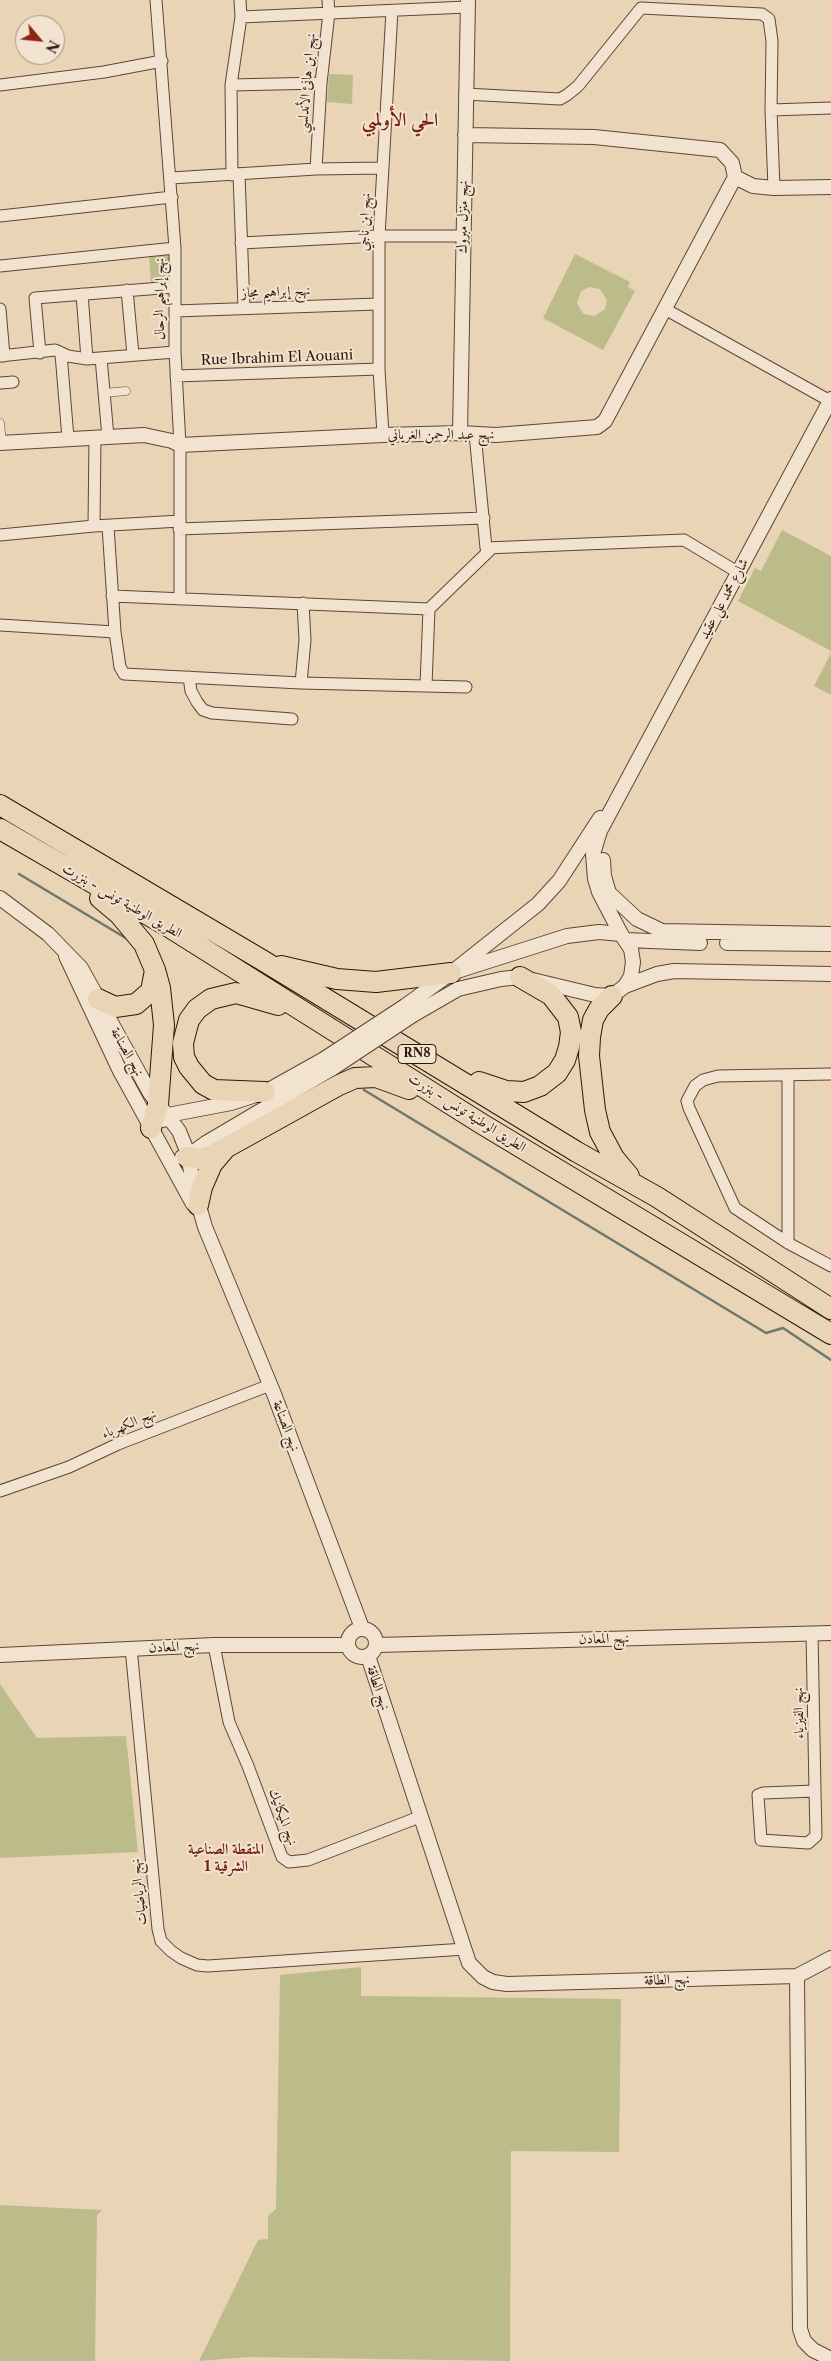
<!DOCTYPE html>
<html>
<head>
<meta charset="utf-8">
<style>
  body { margin:0 }
  #map { position:relative; width:831px; height:2361px; overflow:hidden; background:#ead4b6; font-family:"Libre Caslon Text",serif }
  canvas { display:block }
  .north { position:absolute; left:15px; top:15px; width:50px; height:50px; box-sizing:border-box; background:#f1e3d0; border:1px solid #a39182; border-radius:50%; rotate:118deg; font-size:14px; font-weight:700; line-height:20px; text-align:center; color:#2e170c }
  .north::after { content:''; display:block; margin:auto; width:18px; height:22px; background:#8f2418; clip-path:polygon(50% 0,100% 100%,50% 72%,0 100%) }
</style>
</head>
<body>
<div id="map">
<canvas width="831" height="2361"></canvas>
<div class="north">N</div>
</div>
<script>
const context = document.querySelector('canvas').getContext('2d');
context.lineJoin = 'round';
function fillPath(path, color) { context.fillStyle = color; context.fill(path, 'evenodd'); }
const toPath = rows => new Path2D(rows.map(r => 'M' + r).join(''));
function strokePath(path, color, width, dash) { context.strokeStyle = color; context.lineWidth = width; context.lineCap = dash ? 'butt' : 'round'; context.setLineDash(dash || []); context.stroke(path); }
function drawText(font, color, halo, rows, align = 'center') {
  context.font = font + ' "Libre Caslon Text",Amiri,serif'; context.lineWidth = 4; context.setLineDash([]); context.textBaseline = 'middle'; context.strokeStyle = halo; context.fillStyle = color; for (const [text, x, y, turn = 0] of rows) {
    context.save(); context.translate(x, y); context.rotate((+turn || 0) * Math.PI / 180); context.textAlign = isNaN(turn) ? turn : align; if (halo) context.strokeText(text, 0, 0); context.fillText(text, 0, 0); context.restore();
  }
}
fillPath(toPath([
  [329,74,353,75,352,104,327,102],
  [170,252,173,283,151,285,149,254],
  [575,254,630,282,628,287,635,291,603,350,543,318],
  [589,287,600,289,607,300,605,309,595,316,583,314,577,303,581,291],
  [782,530,831,556,831,651,738,601,755,568,761,571],
  [831,653,831,695,814,686],
  [0,1684,37,1738,126,1736,138,1852,0,1858],
  [361,1967,361,1996,621,1999,619,2152,511,2151,510,2361,249,2357,199,2361,258,2240,268,2239,268,2216,276,2209,280,1975],
  [0,2205,102,2210,97,2215,95,2361,0,2361]
]), '#bcbb8a');
strokePath(toPath([
  [19,874,129,940],
  [364,1090,766,1333,783,1328,831,1360]
]), '#6e786c', 2.5);
const pedestrian = toPath([
  [104,393,126,391],
  [0,423,2,443]
]);
const minor = toPath([
  [156,0,175,248,175,352,180,445,180,599],
  [241,17,467,7],
  [0,85,104,72,162,61],
  [231,85,321,83],
  [465,94,560,99,567,95,578,86,641,8,762,14,769,19,772,41,771,110,774,188],
  [771,110,831,108],
  [316,169,321,83,329,13,328,0],
  [232,175,231,85,241,17,240,0],
  [239,175,244,308],
  [171,178,316,169,382,168],
  [0,216,172,197],
  [241,243,379,236,463,236],
  [0,266,175,248],
  [127,290,133,355],
  [82,294,87,359],
  [0,309,4,356],
  [665,309,830,401],
  [175,311,378,304],
  [40,353,35,298,174,287],
  [61,354,68,438],
  [0,356,55,350,68,356,87,359,175,352],
  [101,358,108,437],
  [176,376,379,369],
  [0,383,13,382],
  [475,434,486,548,684,540,739,573],
  [383,435,379,369,379,236,392,11],
  [94,526,95,437],
  [108,526,115,632,120,667,124,674,301,683,466,687],
  [179,529,484,518],
  [0,535,94,526,180,521],
  [112,596,429,609],
  [0,625,115,632],
  [189,677,191,691,197,702,203,710,212,713,292,719],
  [301,683,305,640,303,603],
  [426,685,429,609,492,548],
  [831,1074,718,1076,703,1080,695,1086,687,1101,689,1108,735,1208,788,1243,831,1266],
  [788,1243,788,1075],
  [0,1491,69,1467,118,1444,270,1385],
  [812,1633,815,1791,816,1836,808,1843,761,1840,758,1795,763,1793,815,1791],
  [214,1645,229,1722,248,1766,282,1857,289,1862,308,1860,422,1816],
  [131,1648,158,1929,161,1941,171,1951,181,1958,197,1965,208,1966,465,1949]
]);
const tertiary = toPath([
  [465,135,594,137,720,150,732,163,735,177],
  [735,177,753,186,774,188,831,187],
  [460,433,468,0],
  [0,443,144,435,172,441,180,445,383,435,460,433,496,435,597,427,605,421,735,177],
  [603,860,604,876,609,893,637,919,662,931,831,934],
  [0,898,48,934,81,968,150,1093,179,1131,187,1151,195,1192,205,1227,274,1394,362,1628],
  [621,934,599,892,595,879,593,854,600,831,831,399],
  [626,940,700,943],
  [727,943,831,944],
  [66,956,120,1071,193,1204],
  [625,986,657,974,674,971,831,974],
  [405,1006,451,973,538,904,559,881,600,818],
  [413,1015,458,989,501,979,520,977,595,995,612,996,625,986,631,976,633,962,631,949,621,934,599,932,567,936,451,973],
  [163,1120,168,1115,231,1103,265,1092,324,1059],
  [182,1157,187,1157,206,1143,333,1068],
  '348 1643a14 14 0 1 1 28 0a14 14 0 1 1-28 0Z',
  [377,1645,831,1633],
  [0,1655,214,1645,348,1645],
  [368,1656,469,1963,483,1977,493,1982,507,1984,797,1976,831,1958],
  [797,1976,800,2329,804,2341,813,2350,831,2359]
]);
const motorway = toPath([
  [0,805,262,960,577,1152,657,1197,831,1309],
  [0,829,169,927,482,1124,831,1334],
  [100,898,119,914,144,944,155,970,160,988,164,1025,158,1105,151,1128],
  [281,966,337,979,376,982,451,973],
  [612,996,599,1009,593,1020,590,1037,589,1056,595,1110,600,1132,614,1158,629,1176],
  [98,999,115,1007,136,1004,151,991,155,970],
  [479,1082,506,1091,524,1092,540,1086,549,1079,557,1073,565,1060,569,1047,571,1032,568,1017,551,995,520,977],
  [265,1092,214,1090,203,1084,189,1067,184,1057,183,1043,189,1020,197,1009,211,999,236,993,278,1005],
  [187,1157,200,1159,211,1156,339,1085,355,1078,376,1077,409,1089],
  [198,1205,202,1187,212,1164,224,1150]
]);
strokePath(pedestrian, '#5d4636', 9);
strokePath(minor, '#5d4636', 13);
strokePath(tertiary, '#5d4636', 16);
strokePath(motorway, '#2e170c', 22);
strokePath(pedestrian, '#f1e3d0', 8);
strokePath(minor, '#f1e3d0', 11);
strokePath(tertiary, '#f1e3d0', 14);
strokePath(motorway, '#ead4b6', 20);
const tertiaryBridge = toPath([
  [324,1059,405,1006],
  [333,1068,413,1015]
]);
strokePath(tertiaryBridge, '#5d4636', 16, []);
strokePath(tertiaryBridge, '#f1e3d0', 14);
for (const [x, y, w] of [
  [417,1054,38]
]) { const box = new Path2D(); box.roundRect(x - w / 2, y - 9.5, w, 19, 4); context.fillStyle = '#f1e3d0'; context.fill(box); strokePath(box, '#2e170c', 1); }
drawText('bold 12px', '#2e170c', null, [
  ["RN8",417,1054]
]);
drawText('14px', '#2e170c', '#f1e3d0', [
  ["نهج ابن هانئ الأندلسي",307,83,-85],
  ["نهج منزل مبروك",463,217,-89],
  ["نهج ابن ناجي",365,222,-88],
  ["نهج إبراهيم مجاز",276,292,-2],
  ["نهج إبراهيم الرحال",160,299,-90],
  ["Rue Ibrahim El Aouani",277,358,-2],
  ["نهج عبد الرحمن الغرياني",441,435],
  ["شارع محمد علي عقيد",724,599,-62],
  ["الطريق الوطنية تونس - بنزرت",122,901,30],
  ["نهج الصناعة",127,1052,61],
  ["الطريق الوطنية تونس - بنزرت",467,1113,32],
  ["نهج الكهرباء",129,1424,-22],
  ["نهج الصناعة",286,1426,69],
  ["نهج المعادن",604,1639,-1],
  ["نهج المعادن",174,1647,-2],
  ["نهج الطاقة",378,1688,71],
  ["نهج الفيزياء",799,1713,-91],
  ["نهج الميكانيك",283,1817,70],
  ["نهج الرياضيات",139,1892,-96],
  ["نهج الطاقة",667,1980,-2]
]);
drawText('bold 15px', '#7a1f14', '#f1e3d0', [
  ["المنقطة الصناعية",226,1850],
  ["الشرقية 1",226,1867]
]);
drawText('bold 19px', '#7a1f14', '#f1e3d0', [
  ["الحي الأولمبي",400,121]
]);
</script>
</body>
</html>
